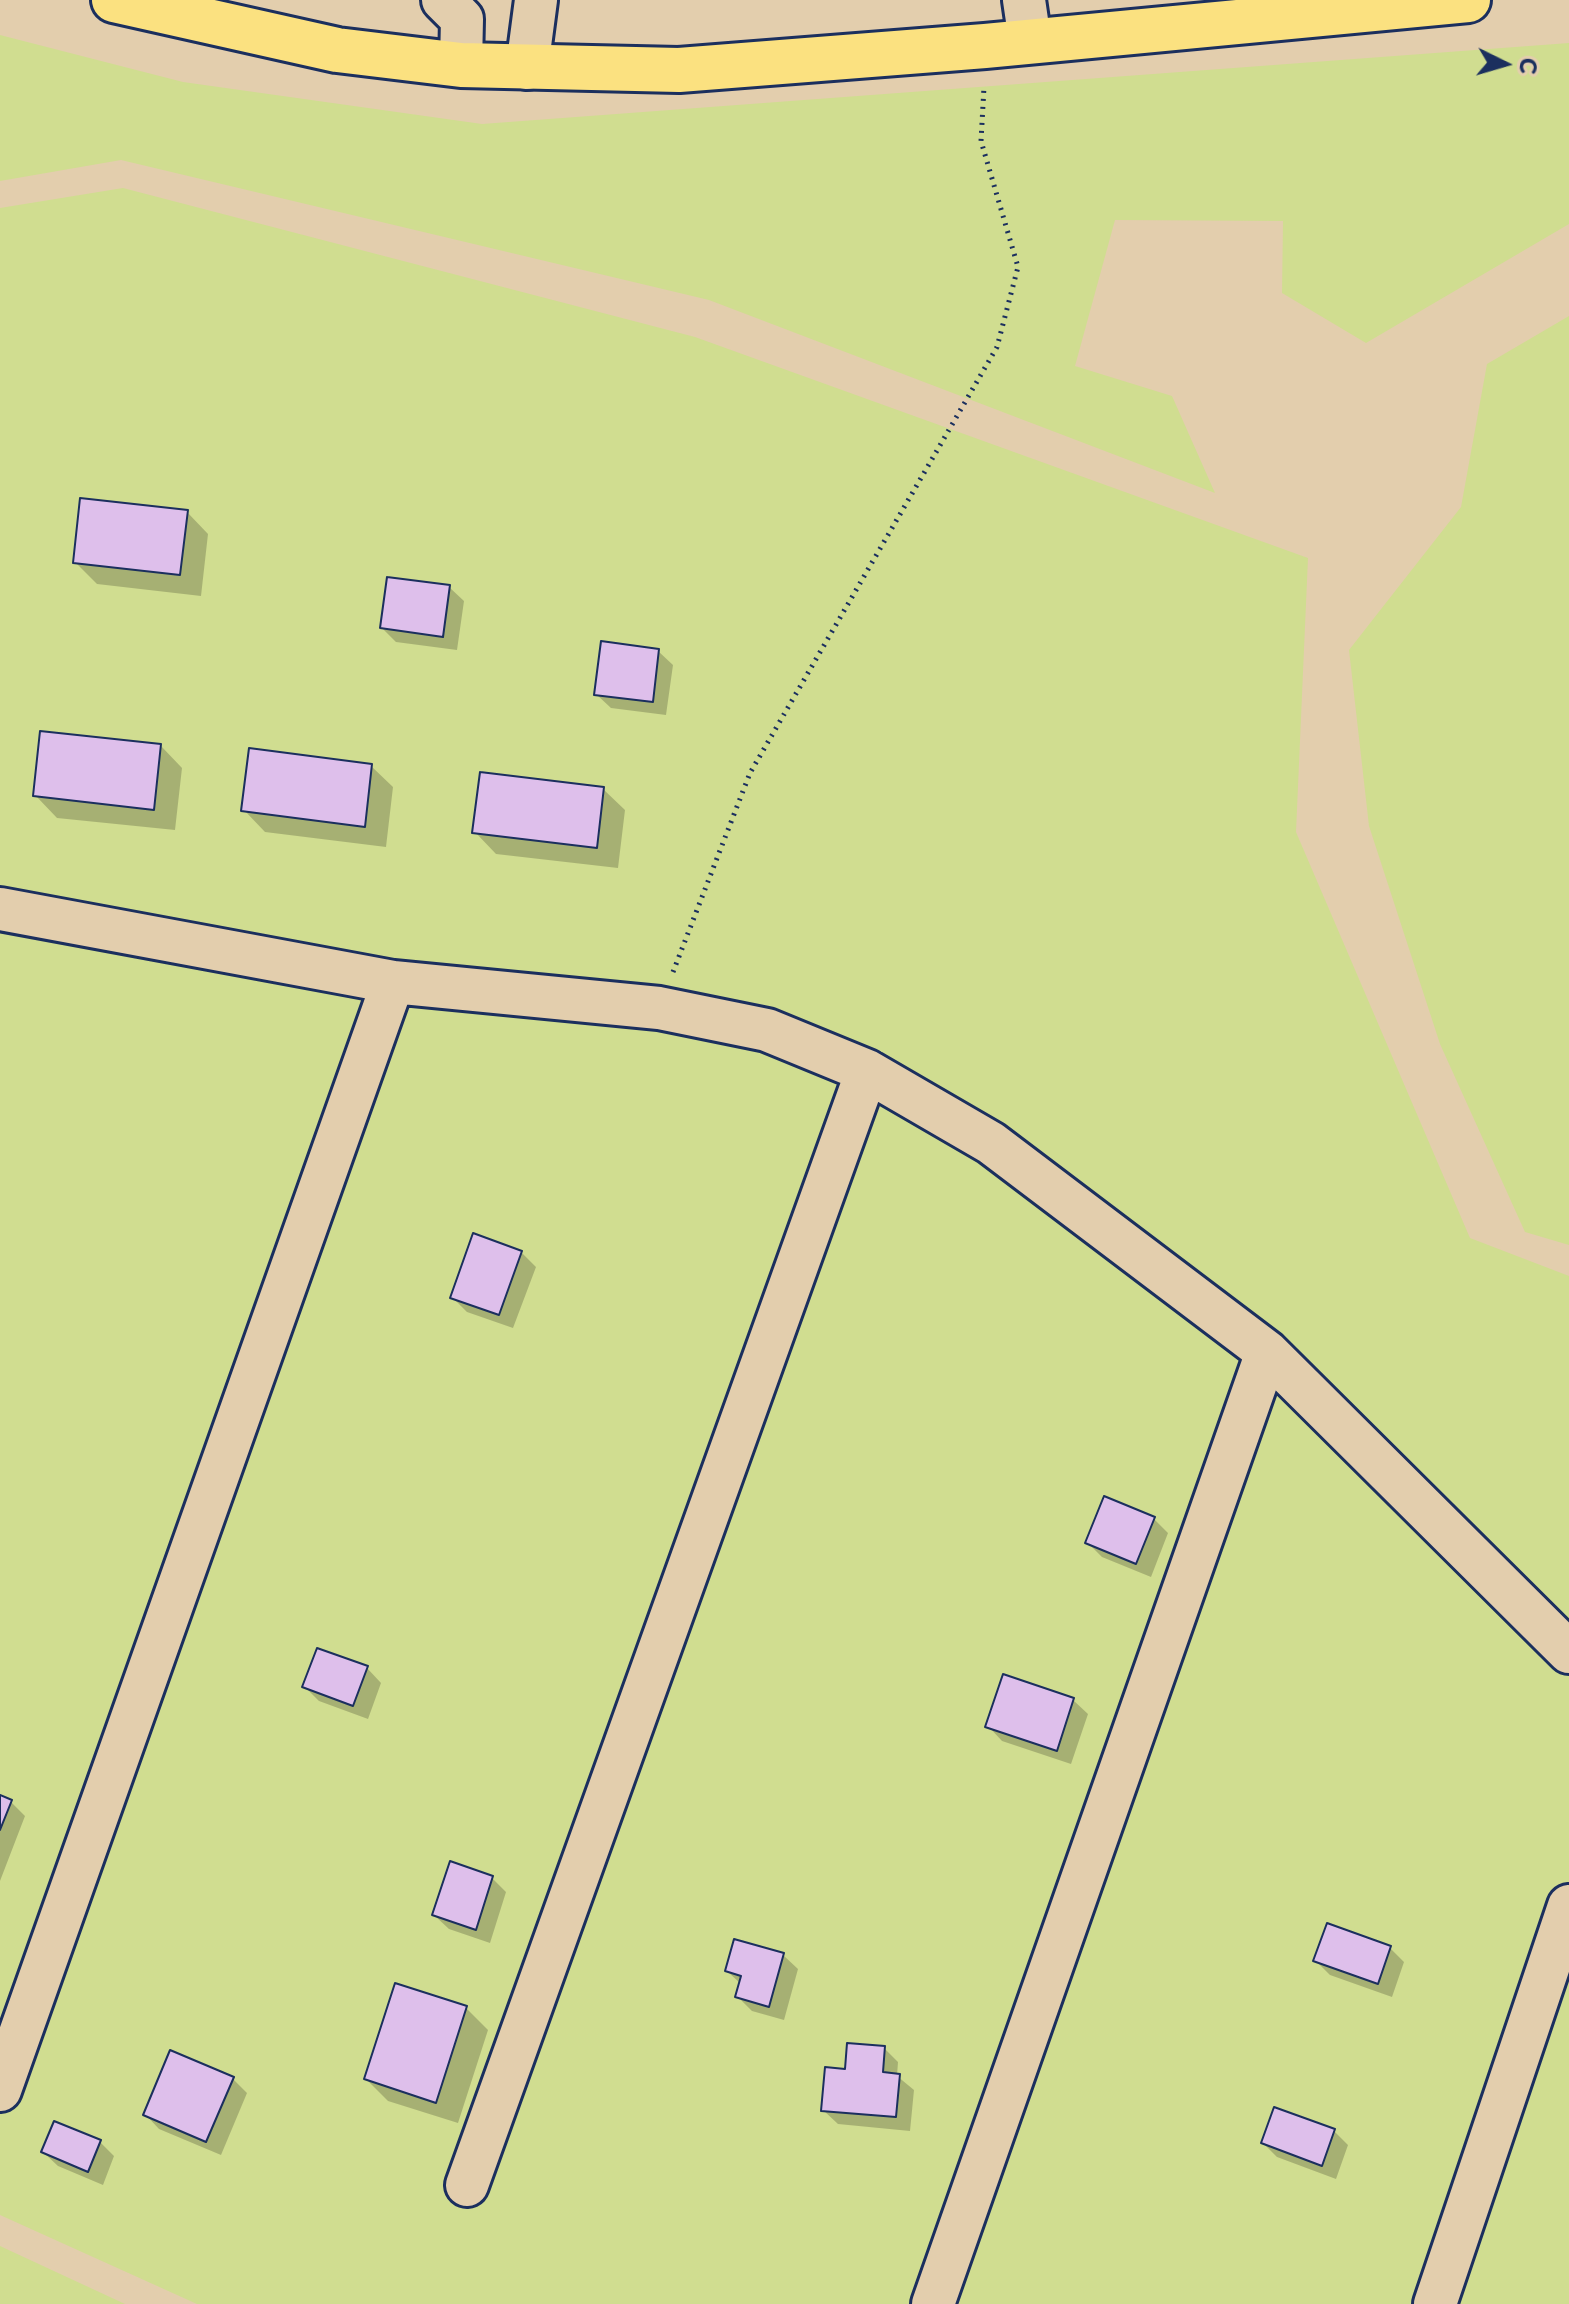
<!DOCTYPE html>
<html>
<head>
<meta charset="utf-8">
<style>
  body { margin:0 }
  #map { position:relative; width:1569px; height:2304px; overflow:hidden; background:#e3cead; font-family:"Playpen Sans",sans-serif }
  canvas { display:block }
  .north { position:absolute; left:1465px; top:24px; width:80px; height:80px; -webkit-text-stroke:6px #e3cead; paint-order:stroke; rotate:95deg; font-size:22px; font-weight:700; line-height:32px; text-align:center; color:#1b2f5e }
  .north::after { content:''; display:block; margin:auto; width:28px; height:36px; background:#1b2f5e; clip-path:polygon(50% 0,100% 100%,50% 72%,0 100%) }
</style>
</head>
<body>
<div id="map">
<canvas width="1569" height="2304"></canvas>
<div class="north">С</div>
</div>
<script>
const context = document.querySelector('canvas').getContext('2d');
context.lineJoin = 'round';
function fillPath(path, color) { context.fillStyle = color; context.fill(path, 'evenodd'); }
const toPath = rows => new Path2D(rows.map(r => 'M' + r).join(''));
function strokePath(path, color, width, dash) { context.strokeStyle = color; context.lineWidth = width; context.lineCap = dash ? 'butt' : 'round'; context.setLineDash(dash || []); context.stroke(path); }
fillPath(toPath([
  [0,35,183,82,482,124,1569,43,1569,224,1366,343,1282,293,1283,221,1115,220,1075,366,1172,396,1215,493,709,300,121,160,0,181],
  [123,188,695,337,1308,558,1296,832,1470,1238,1569,1276,1569,2304,197,2304,0,2215,0,208],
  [1569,316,1569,1245,1525,1232,1440,1044,1369,826,1349,650,1461,507,1487,364],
  [0,2246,125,2304,0,2304]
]), '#d0dd90');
fillPath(toPath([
  [187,512,208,534,201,596,97,584,75,562],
  [449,587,464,601,457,650,396,642,382,628],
  [658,651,673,665,666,715,611,708,596,694],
  [161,746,182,768,175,830,57,818,36,796],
  [371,766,393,787,386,847,265,832,244,810],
  [603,789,625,810,618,868,496,854,475,832],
  [521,1252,536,1267,513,1328,467,1312,452,1297],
  [1154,1519,1168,1533,1151,1577,1102,1557,1088,1543],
  [367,1668,381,1683,368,1719,319,1701,305,1687],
  [1073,1700,1088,1714,1071,1764,1002,1741,988,1726],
  [0,1798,11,1802,25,1816,0,1881],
  [492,1878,506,1892,490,1943,449,1929,434,1915],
  [1390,1948,1404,1962,1392,1997,1330,1975,1315,1960],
  [783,1955,798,1969,784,2020,752,2011,737,1996,741,1984,727,1971],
  [466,2008,488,2030,458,2123,388,2101,366,2079],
  [884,2048,898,2062,897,2076,914,2090,910,2131,838,2124,823,2110,846,2071],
  [233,2079,247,2093,221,2155,159,2129,145,2114],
  [1334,2131,1348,2145,1336,2179,1277,2157,1263,2143],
  [100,2142,114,2156,103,2185,58,2166,43,2152]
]), '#0003');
const building = toPath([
  [80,498,188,510,180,575,73,563,80,498],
  [387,577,450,585,443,637,380,628,387,577],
  [601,641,659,649,653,702,594,695,601,641],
  [40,731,161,744,154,810,33,796,40,731],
  [249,748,372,764,365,827,241,811,249,748],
  [480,772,604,787,597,848,472,833,480,772],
  [473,1233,522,1251,499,1315,450,1298,473,1233],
  [1104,1496,1155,1517,1136,1564,1085,1543,1104,1496],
  [317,1648,368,1666,353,1706,302,1687,317,1648],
  [1003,1674,1074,1698,1057,1751,985,1727,1003,1674],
  [0,1795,12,1800,0,1830,0,1795],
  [450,1861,493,1876,476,1930,432,1915,450,1861],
  [1327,1923,1391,1946,1378,1984,1313,1961,1327,1923],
  [734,1939,784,1953,769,2007,735,1997,741,1976,725,1971,734,1939],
  [395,1983,467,2006,436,2103,364,2079,395,1983],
  [847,2043,885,2046,883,2072,900,2074,896,2117,821,2111,825,2067,845,2069,847,2043],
  [170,2050,234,2077,206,2142,143,2115,170,2050],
  [1274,2107,1335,2129,1322,2166,1261,2143,1274,2107],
  [54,2121,101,2140,88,2172,41,2152,54,2121]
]);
fillPath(building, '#debfeb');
strokePath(building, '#1b2f5e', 2);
const minor = toPath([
  [443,0,462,19,461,65],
  [1024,0,1030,41],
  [527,68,536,0],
  [0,909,393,982,659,1008,767,1030,867,1071,991,1143,1267,1352,1569,1652],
  [0,2090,393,982],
  [467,2185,867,1071],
  [933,2304,1267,1352],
  [1435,2304,1569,1906]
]);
const major = toPath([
  [114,0,337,50,461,65,679,70,985,46,1468,0]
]);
strokePath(minor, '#1b2f5e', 48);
strokePath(major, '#1b2f5e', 50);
strokePath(toPath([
  [673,972,750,773,997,347,1018,267,981,141,984,87]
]), '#1b2f5e', 5, [2, 6]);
strokePath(minor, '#e3cead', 42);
strokePath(major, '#fbe180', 44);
</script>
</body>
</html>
